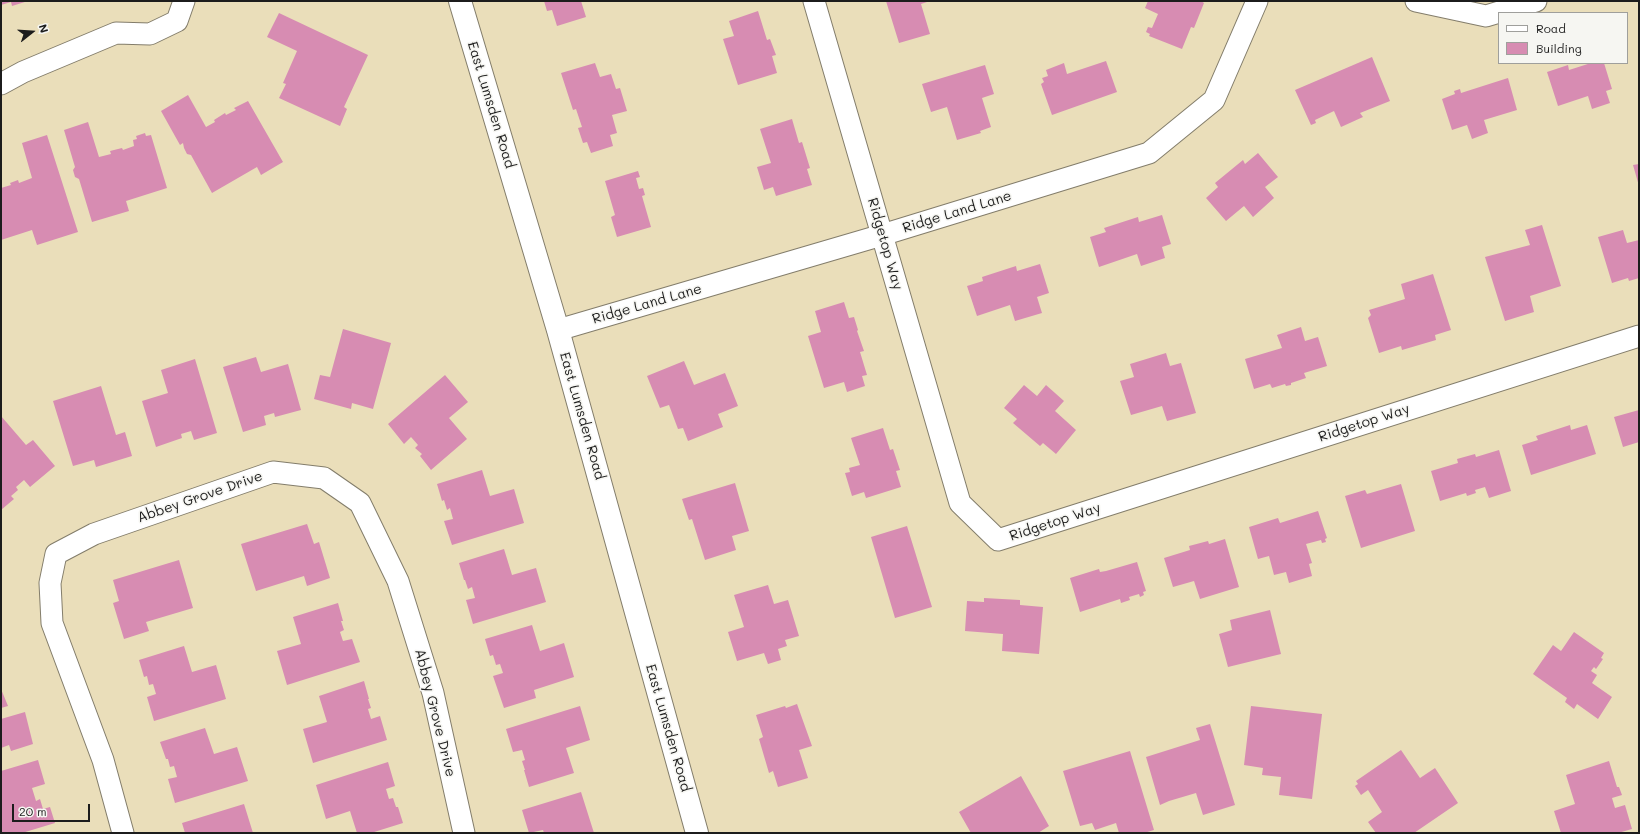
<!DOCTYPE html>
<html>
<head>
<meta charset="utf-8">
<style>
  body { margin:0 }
  #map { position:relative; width:1640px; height:834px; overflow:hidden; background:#eadeba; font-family:Mali,sans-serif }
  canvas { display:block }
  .frame { position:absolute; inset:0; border:2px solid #1c1c1c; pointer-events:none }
  .legend { position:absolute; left:1498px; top:12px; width:130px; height:52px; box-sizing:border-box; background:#f6f6f2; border:1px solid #9f9f9c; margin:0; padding:5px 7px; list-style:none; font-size:12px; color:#1c1c1c }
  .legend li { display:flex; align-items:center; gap:8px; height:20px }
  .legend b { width:20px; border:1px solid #9f9f9c }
  .north { position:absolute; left:12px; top:12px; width:40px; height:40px; -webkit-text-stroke:3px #f6f6f2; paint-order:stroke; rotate:73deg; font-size:11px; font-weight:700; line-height:16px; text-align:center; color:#1c1c1c }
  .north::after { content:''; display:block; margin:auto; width:14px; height:18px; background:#1c1c1c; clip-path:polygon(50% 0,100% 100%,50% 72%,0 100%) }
  .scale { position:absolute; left:12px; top:804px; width:78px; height:18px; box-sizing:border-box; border:2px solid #1c1c1c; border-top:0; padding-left:5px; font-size:12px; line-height:14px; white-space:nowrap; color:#1c1c1c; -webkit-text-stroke:3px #f6f6f2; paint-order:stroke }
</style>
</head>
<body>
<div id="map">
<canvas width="1640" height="834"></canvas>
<div class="frame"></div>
<ul class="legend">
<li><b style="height:5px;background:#fff"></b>Road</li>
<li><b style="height:11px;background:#d78cb2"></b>Building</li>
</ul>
<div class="north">N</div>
<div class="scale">20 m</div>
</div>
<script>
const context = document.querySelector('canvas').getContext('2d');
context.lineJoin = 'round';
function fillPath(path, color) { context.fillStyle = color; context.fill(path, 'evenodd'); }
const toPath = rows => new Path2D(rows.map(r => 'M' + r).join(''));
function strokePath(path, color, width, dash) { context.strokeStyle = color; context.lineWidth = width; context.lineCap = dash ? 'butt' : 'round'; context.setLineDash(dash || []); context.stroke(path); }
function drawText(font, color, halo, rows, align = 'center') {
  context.font = font + ' Mali,sans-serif'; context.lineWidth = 3; context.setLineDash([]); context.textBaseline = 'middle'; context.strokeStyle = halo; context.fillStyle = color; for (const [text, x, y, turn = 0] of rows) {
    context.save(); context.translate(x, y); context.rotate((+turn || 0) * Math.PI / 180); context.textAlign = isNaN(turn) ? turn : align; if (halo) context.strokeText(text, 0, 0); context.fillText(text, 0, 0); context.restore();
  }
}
fillPath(toPath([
  [1,1,28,1,12,6,11,2,1,5],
  [544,1,581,1,586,17,557,26,552,10,547,11],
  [886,1,930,1,921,4,930,34,899,43],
  [1148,1,1201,1,1204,3,1194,28,1191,27,1182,49,1149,36,1150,34,1146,32,1148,27,1152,28,1158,14,1145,8],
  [758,11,767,40,770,39,776,55,772,56,777,73,738,85,723,39,734,36,729,21],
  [279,13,368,55,344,107,347,109,340,126,279,98,286,84,283,83,297,51,267,37],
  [1372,57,1390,101,1360,113,1363,117,1341,127,1334,111,1315,120,1316,123,1311,125,1295,90],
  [1106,61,1117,92,1052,115,1041,84,1044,82,1042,78,1048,76,1046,70,1064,63,1067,74],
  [595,63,600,77,611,74,616,89,620,88,627,111,612,115,617,133,610,135,613,146,591,153,587,142,583,143,578,128,582,127,576,109,573,110,561,73],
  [1591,63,1604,63,1612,89,1606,91,1610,103,1592,109,1588,96,1558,106,1547,72,1568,65,1569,70],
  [985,65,994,94,982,98,991,127,980,131,981,133,957,140,947,107,931,112,922,84],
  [1508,78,1517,110,1484,120,1488,133,1472,139,1467,125,1452,130,1442,99,1455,94,1454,91,1460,89,1461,93],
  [188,95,206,127,215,122,214,120,225,113,226,115,236,110,234,108,248,101,283,162,261,175,257,167,212,193,191,155,187,154,184,148,183,143,180,145,161,111],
  [792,119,799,143,802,142,810,168,807,169,812,185,776,196,773,187,764,190,757,167,771,163,760,129],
  [88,122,99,157,111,154,110,151,122,148,123,150,134,146,133,140,137,139,136,136,145,133,146,136,151,135,167,188,126,201,129,211,92,222,79,179,75,177,73,170,75,167,64,130],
  [47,135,78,232,37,245,32,230,1,240,1,188,11,185,10,183,18,180,19,183,32,178,22,143],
  [1258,153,1278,177,1265,187,1274,198,1253,217,1244,206,1226,221,1206,198,1218,187,1215,183,1243,160,1245,164],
  [1639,164,1639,186,1633,165],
  [638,171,640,177,636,178,639,189,643,188,645,195,642,196,651,227,617,237,611,217,615,215,605,181],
  [1162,215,1171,244,1162,247,1165,258,1141,266,1137,254,1099,267,1090,237,1106,232,1104,228,1138,217,1139,222],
  [1542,225,1561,286,1530,296,1534,312,1505,321,1485,257,1530,245,1525,230],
  [1623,230,1627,243,1639,240,1639,278,1629,281,1628,278,1612,283,1598,237],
  [1040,264,1049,293,1037,297,1042,313,1015,321,1010,305,977,316,967,286,983,281,982,277,1016,266,1017,271],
  [1433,274,1451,330,1435,335,1436,340,1402,350,1401,346,1379,353,1368,318,1371,315,1369,310,1405,299,1401,284],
  [844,302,849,318,854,317,858,330,857,331,864,351,860,352,867,375,862,376,865,386,847,392,844,382,824,388,808,336,821,332,815,311],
  [1301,327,1305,341,1318,337,1327,366,1304,373,1306,378,1291,383,1291,385,1286,386,1285,384,1272,388,1270,384,1254,389,1245,359,1282,348,1277,335],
  [343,329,391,343,373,409,352,403,351,409,314,399,320,375,330,377],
  [1166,353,1170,366,1181,363,1196,413,1167,421,1162,406,1131,415,1120,381,1134,377,1130,364],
  [256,357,261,372,288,364,301,410,275,417,274,413,264,416,266,425,243,432,223,367],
  [195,359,217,433,194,440,191,431,181,434,182,438,156,447,142,401,168,393,161,370],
  [684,361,694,385,725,373,738,406,718,414,723,427,688,441,683,428,678,429,669,405,660,408,647,376],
  [445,375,468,402,449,418,467,439,431,470,420,456,422,454,415,448,418,445,411,437,404,444,388,424],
  [1024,385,1037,396,1046,385,1064,401,1055,411,1076,430,1056,454,1043,443,1040,446,1013,423,1017,419,1004,408],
  [101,386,116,435,125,432,132,456,96,467,94,460,73,466,53,401],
  [1639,410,1639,442,1623,447,1614,417],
  [1,416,26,445,33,440,55,466,30,487,24,480,16,487,18,490,11,496,14,499,1,510],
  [1570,425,1571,430,1587,425,1596,454,1531,475,1522,445,1538,440,1536,436],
  [883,428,890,450,893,449,900,470,896,471,901,487,866,498,864,492,852,496,845,473,850,472,849,468,860,465,851,438],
  [1499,450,1511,491,1489,498,1485,487,1475,490,1476,493,1467,496,1466,493,1440,501,1431,471,1458,463,1457,459,1475,454,1476,457],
  [482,470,490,496,514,489,524,523,452,545,444,521,453,519,450,508,447,510,444,500,442,501,437,484],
  [735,483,749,531,732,536,736,550,705,560,692,519,689,520,682,499],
  [1401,484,1415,531,1361,548,1345,496,1365,490,1367,494],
  [1318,511,1327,538,1325,539,1326,542,1322,543,1321,540,1306,544,1312,563,1309,564,1312,576,1289,583,1286,572,1274,575,1269,556,1258,559,1249,527,1278,518,1280,523],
  [307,524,314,544,319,542,330,578,307,586,304,576,256,591,241,544],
  [907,526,932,607,895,618,871,537],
  [1225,539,1239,587,1200,599,1194,581,1173,587,1164,558,1190,550,1189,546,1208,541,1209,544],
  [504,549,512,575,536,568,546,602,473,624,466,600,475,598,472,587,468,589,465,580,464,580,459,563],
  [179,560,193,608,146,622,149,631,124,639,113,603,119,601,113,580],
  [1137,562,1146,591,1143,592,1144,595,1140,597,1139,594,1129,597,1130,600,1121,603,1120,599,1080,612,1070,578,1099,569,1100,572,1106,571],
  [768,585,774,604,788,600,799,636,785,640,787,646,778,649,781,660,768,664,764,653,737,661,728,632,744,627,734,595],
  [984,598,1020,600,1020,605,1043,607,1039,654,1002,651,1003,634,965,631,967,601,984,602],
  [338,603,343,621,341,621,344,630,340,632,343,641,352,639,360,662,287,685,277,651,301,644,293,617],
  [1270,610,1281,654,1228,667,1219,634,1232,630,1230,620],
  [532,625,540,651,564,643,574,677,534,690,536,698,504,708,493,676,503,673,500,664,496,665,493,655,490,656,485,639],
  [1574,632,1604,653,1601,658,1603,659,1596,669,1594,667,1591,671,1597,675,1592,683,1612,697,1598,719,1577,704,1574,709,1565,702,1567,698,1533,674,1553,645,1561,651],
  [184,646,192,672,216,665,226,699,154,721,147,697,156,694,153,684,149,685,147,676,144,677,139,660],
  [364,681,369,699,368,699,371,708,368,709,371,719,380,716,387,740,313,763,303,729,327,722,319,696],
  [1,689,8,706,1,708],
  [797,704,812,746,799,750,808,778,778,787,773,771,769,773,759,739,763,737,756,715,785,706,786,708],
  [580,706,590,740,566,748,574,773,529,787,524,770,525,770,522,761,525,760,522,750,513,752,506,729],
  [1251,706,1322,714,1312,799,1279,795,1281,777,1262,775,1263,768,1244,765],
  [25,712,33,744,11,751,9,745,1,748,1,719],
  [1210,724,1235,805,1203,815,1196,793,1169,801,1160,805,1146,757,1200,740,1196,728],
  [205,728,214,754,237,747,248,781,175,803,168,779,177,777,174,766,170,767,168,759,166,759,160,742],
  [1401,750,1420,778,1435,768,1458,803,1414,833,1376,833,1368,822,1382,812,1368,790,1361,795,1355,786,1358,784,1356,781],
  [1130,751,1154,830,1144,833,1119,833,1116,823,1095,830,1092,823,1080,826,1063,771],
  [38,760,45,784,32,788,36,801,40,799,43,809,50,807,55,823,22,833,1,833,1,771],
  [1609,761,1617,787,1619,787,1622,795,1612,798,1615,808,1625,805,1632,829,1618,833,1561,833,1554,811,1575,804,1566,775],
  [388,762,395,786,386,789,389,799,393,798,396,807,398,807,403,823,371,833,357,833,350,811,326,819,316,785],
  [1021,776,1049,826,1038,833,971,833,959,812],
  [581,792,594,833,544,833,543,830,529,833,522,810],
  [244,804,253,833,185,833,182,823]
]), '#d78cb2');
const minor = toPath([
  [814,1,960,503,998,540,1639,336],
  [1416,1,1486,16,1536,1],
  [1,84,23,72,116,33,150,34,177,21,184,1],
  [558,330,882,235,1149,153,1214,100,1257,1],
  [123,833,103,760,52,623,50,583,56,554,94,534,273,472,324,478,360,503,398,581,433,693,464,833]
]);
const tertiary = toPath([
  [460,1,558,330,697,833]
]);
strokePath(minor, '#837d6b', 23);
strokePath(tertiary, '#837d6b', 24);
strokePath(minor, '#fff', 21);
strokePath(tertiary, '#fff', 22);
drawText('14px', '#1c1c1c', '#f6f6f2', [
  ["East Lumsden Road",491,105,73],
  ["Ridge Land Lane",957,212,-17],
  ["Ridgetop Way",885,244,74],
  ["Ridge Land Lane",647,304,-16],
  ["East Lumsden Road",582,416,74],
  ["Ridgetop Way",1364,423,-18],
  ["Abbey Grove Drive",200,497,-19],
  ["Ridgetop Way",1055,522,-18],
  ["Abbey Grove Drive",435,713,76],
  ["East Lumsden Road",668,728,74]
]);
</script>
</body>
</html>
